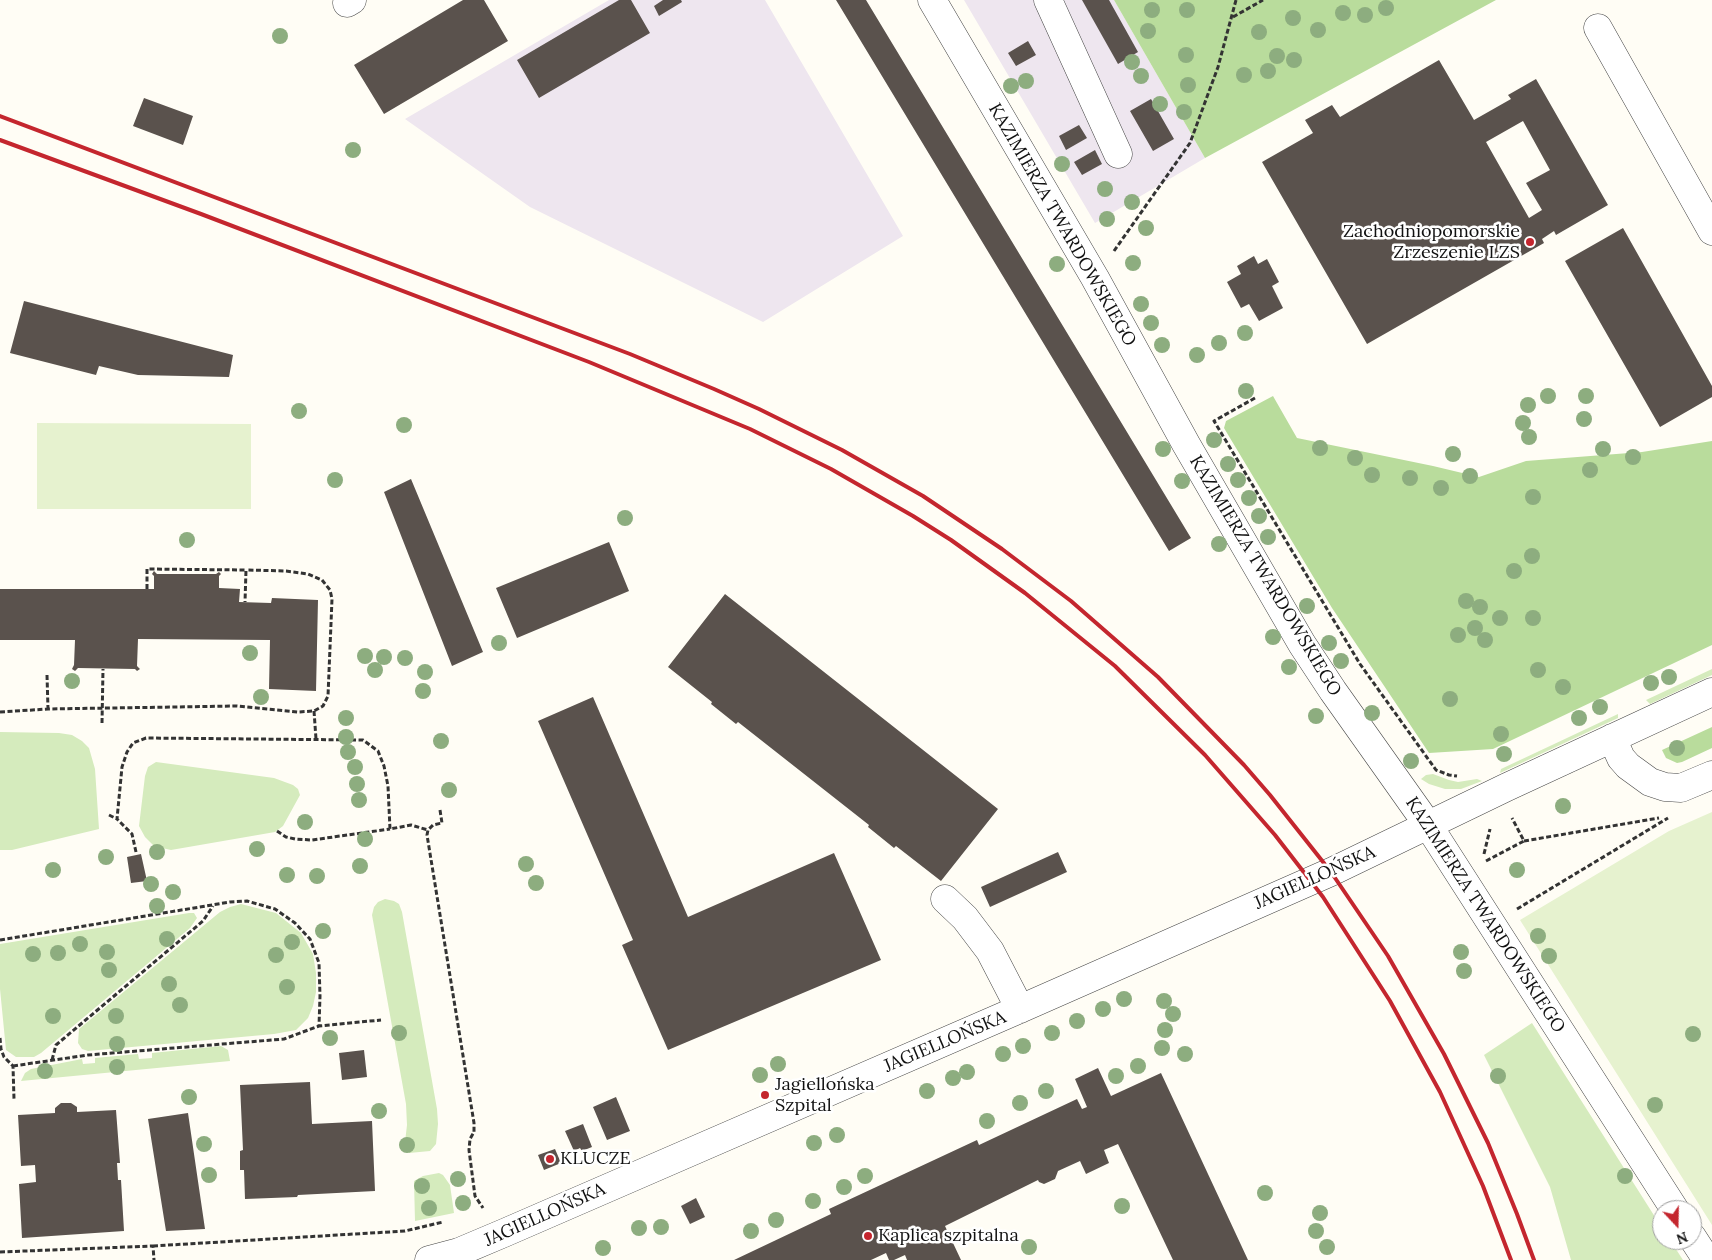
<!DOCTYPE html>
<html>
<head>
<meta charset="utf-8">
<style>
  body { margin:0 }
  #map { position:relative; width:1712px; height:1260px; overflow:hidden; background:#fffdf5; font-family:Lora,serif }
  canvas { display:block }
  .north { position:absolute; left:1652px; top:1200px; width:50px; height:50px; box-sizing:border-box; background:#fff; border:1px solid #a0a0a0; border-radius:50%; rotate:159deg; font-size:14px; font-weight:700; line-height:20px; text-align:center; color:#111 }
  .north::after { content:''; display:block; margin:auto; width:18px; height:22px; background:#c4262e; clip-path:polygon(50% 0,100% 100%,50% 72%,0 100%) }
</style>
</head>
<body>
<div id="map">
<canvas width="1712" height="1260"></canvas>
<div class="north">N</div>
</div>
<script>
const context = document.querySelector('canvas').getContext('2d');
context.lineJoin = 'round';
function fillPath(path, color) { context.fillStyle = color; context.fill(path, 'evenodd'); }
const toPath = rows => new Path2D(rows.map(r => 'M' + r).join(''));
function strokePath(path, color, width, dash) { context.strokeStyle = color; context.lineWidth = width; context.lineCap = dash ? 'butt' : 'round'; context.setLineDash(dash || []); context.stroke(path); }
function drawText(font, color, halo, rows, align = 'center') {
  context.font = font + ' Lora,serif'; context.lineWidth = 5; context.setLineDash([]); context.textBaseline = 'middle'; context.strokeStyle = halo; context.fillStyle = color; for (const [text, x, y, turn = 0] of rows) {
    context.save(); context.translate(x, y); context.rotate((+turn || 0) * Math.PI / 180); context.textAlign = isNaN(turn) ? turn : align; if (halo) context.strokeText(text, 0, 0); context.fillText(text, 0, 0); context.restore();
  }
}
fillPath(toPath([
  [609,0,765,0,903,236,763,322,530,207,405,119],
  [964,0,1114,0,1205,158,1095,223]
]), '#eee6ef');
fillPath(toPath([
  [1712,669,1712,675,1650,704,1646,700],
  [1618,714,1618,718,1500,773,1501,769],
  [0,732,59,733,72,735,82,741,89,748,95,769,99,829,12,850,0,850],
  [156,762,274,778,293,785,298,789,300,795,283,826,275,832,171,850,162,848,153,845,145,837,139,826,145,776,148,767],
  [1433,774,1449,780,1458,782,1477,779,1482,781,1461,789,1445,789,1429,784,1421,779,1426,775],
  [385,899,394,901,399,904,402,912,437,1109,438,1124,436,1144,430,1151,409,1153,405,1142,407,1125,406,1104,372,915,374,907,378,902],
  [241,904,276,913,301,933,313,954,316,973,316,992,313,1006,308,1018,296,1030,274,1034,88,1051,82,1049,78,1043,79,1029,220,912,230,907],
  [189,913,194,913,197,918,190,928,41,1053,34,1057,16,1057,6,1050,0,989,0,944],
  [1532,1023,1662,1228,1662,1240,1670,1240,1683,1260,1571,1260,1550,1187,1484,1055],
  [221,1046,228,1050,230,1061,21,1081,25,1073,31,1069,82,1059,83,1064,95,1063,95,1058,138,1054,139,1059,152,1058,152,1053],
  [439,1173,443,1175,450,1185,454,1213,415,1221,414,1181,423,1176]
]), '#d5ebbd');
fillPath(toPath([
  [1114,0,1496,0,1205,158],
  [1273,396,1297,438,1433,466,1479,477,1526,461,1642,452,1712,441,1712,645,1493,749,1429,753,1332,608,1224,428,1226,421],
  [1712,727,1712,748,1682,762,1677,763,1666,758,1662,750]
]), '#b9dc9c');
fillPath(toPath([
  [37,423,251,424,251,509,37,509],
  [1712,812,1712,1225,1520,920,1669,831]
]), '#e6f2cf');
fillPath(toPath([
  [463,0,484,0,508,41,384,114,354,65],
  [619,0,631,0,650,33,539,98,517,60],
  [663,0,681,0,682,2,659,16,654,6],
  [836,0,866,0,1191,538,1169,551],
  [1082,0,1109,0,1138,52,1118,64],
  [1028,41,1036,55,1016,66,1008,53],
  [1439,60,1474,120,1511,99,1508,95,1536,79,1608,205,1556,235,1554,231,1542,239,1544,243,1367,344,1262,162,1313,133,1305,120,1332,105,1340,117],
  [1523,121,1550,170,1526,183,1542,210,1529,218,1486,142],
  [144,98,193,116,183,145,133,126],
  [1151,99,1174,139,1153,151,1130,111],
  [1079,125,1087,138,1066,150,1059,136],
  [1095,150,1102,164,1082,175,1074,162],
  [1623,228,1712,386,1712,397,1660,427,1565,261],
  [1254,256,1258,264,1267,259,1279,282,1272,286,1283,308,1259,321,1249,304,1241,308,1227,282,1241,274,1237,266],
  [24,301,233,355,229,377,138,375,99,366,96,375,10,353],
  [411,479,483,652,452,666,384,492],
  [609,542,629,591,517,638,496,588],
  [154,571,157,574,216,574,219,572,221,574,219,576,219,588,240,589,239,602,271,603,272,598,318,600,316,691,269,689,270,640,138,639,137,666,140,669,137,671,135,669,78,668,75,671,72,669,74,665,75,640,0,640,0,589,154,589,154,576,152,574],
  [725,594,998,809,941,881,896,846,894,848,868,827,869,825,738,722,736,724,711,704,712,702,668,667],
  [593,697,688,917,834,853,881,960,668,1050,622,945,633,940,538,721],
  [1058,852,1067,872,990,907,981,887],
  [141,854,147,881,131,883,127,857],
  [364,1050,367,1077,342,1080,339,1053],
  [1098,1068,1111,1096,1161,1073,1248,1260,1173,1260,1118,1144,1104,1150,1109,1163,1086,1174,1080,1161,1058,1171,1055,1179,1044,1184,1039,1182,1038,1180,945,1226,961,1260,907,1260,905,1255,894,1260,889,1260,886,1253,871,1260,734,1260,831,1214,829,1209,977,1140,979,1145,1077,1099,1082,1109,1087,1107,1075,1079],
  [310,1082,312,1124,372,1121,375,1191,298,1195,297,1197,245,1199,244,1170,240,1170,240,1151,243,1150,240,1085],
  [616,1097,630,1131,607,1140,593,1107],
  [61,1103,71,1103,77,1107,77,1112,116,1110,120,1163,117,1163,118,1180,121,1180,124,1231,22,1238,19,1184,36,1182,35,1165,21,1166,18,1115,55,1113,55,1108],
  [188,1113,205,1229,166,1231,148,1119],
  [583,1124,592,1147,582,1151,580,1148,574,1151,565,1131],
  [555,1149,561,1163,544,1170,538,1155],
  [696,1198,705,1217,690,1224,681,1206]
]), '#5a524d');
const minor = toPath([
  [932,0,1095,278,1186,444,1302,644,1333,691,1428,825,1675,1210],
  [1048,0,1118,154],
  [347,3,352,0],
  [1598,28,1712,231],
  [1612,738,1621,758,1628,766,1650,782,1665,787,1681,788,1712,775],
  [945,899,965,918,990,951,1020,1009],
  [1692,1237,1707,1260],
  [429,1260,459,1252,504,1233,1020,1009,1331,872,1507,787,1712,692]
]);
strokePath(minor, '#444', 29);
strokePath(toPath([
  [1233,17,1263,0],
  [1114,251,1190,143,1218,67,1236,0],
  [1255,398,1214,421,1360,664,1436,770,1449,775,1457,776],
  [147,589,147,569,246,570,245,602],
  [47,675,48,709],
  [314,711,316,739],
  [0,712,48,709,237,706,298,712,314,711,323,706,328,696,332,599,330,590,322,580,308,574,286,571,246,570],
  [102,723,103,669],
  [440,810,442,823,433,825,428,830,427,835,474,1123,474,1132,470,1139,469,1150,475,1196,483,1208],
  [109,815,117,819],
  [277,831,286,837,295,839,312,840,390,829],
  [1524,841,1659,818],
  [136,852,132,834,117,819,122,767,127,752,133,743,146,738,363,740,378,751,384,766,388,786,390,829,411,825,428,830],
  [1484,854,1490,829],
  [1486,861,1524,841,1512,818],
  [1517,909,1668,818],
  [0,940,230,902,247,901,275,909,295,923,310,939,319,963,320,996,319,1026,381,1020],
  [0,1038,1,1049,4,1057,13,1066,14,1099],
  [52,1060,56,1045,203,921,213,906],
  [13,1066,88,1055,284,1039,319,1026],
  [153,1246,405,1231,443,1222],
  [0,1252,153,1246,154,1260]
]), '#333', 3, [5, 2.5]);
strokePath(minor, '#fff', 28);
strokePath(toPath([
  [0,116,630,354,714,389,759,409,842,450,923,496,1002,549,1071,601,1158,677,1244,765,1270,795,1331,872,1388,956,1444,1054,1488,1143,1517,1214,1534,1260],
  [0,140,201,214,589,362,750,429,831,469,913,516,951,540,1025,593,1115,666,1205,755,1275,835,1323,897,1390,1001,1440,1092,1483,1186,1511,1260]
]), '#c4262e', 4);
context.fillStyle = '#8dad7f';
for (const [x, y] of [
  [1386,8],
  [1152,10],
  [1187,10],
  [1343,13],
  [1365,15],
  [1293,18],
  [1318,30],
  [1148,31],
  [1259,32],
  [280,36],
  [1186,55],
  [1277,56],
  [1294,60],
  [1132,62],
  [1268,71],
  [1244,75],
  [1141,76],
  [1026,81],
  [1188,85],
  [1011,86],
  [1160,104],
  [1184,112],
  [353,150],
  [1062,164],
  [1105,189],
  [1132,202],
  [1107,219],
  [1146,228],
  [1133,263],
  [1057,264],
  [1141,304],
  [1151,323],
  [1245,333],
  [1219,343],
  [1162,345],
  [1197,355],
  [1246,391],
  [1548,396],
  [1586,396],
  [1528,405],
  [299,411],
  [1584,419],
  [1523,423],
  [404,425],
  [1529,437],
  [1214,440],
  [1320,448],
  [1163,449],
  [1603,449],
  [1453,454],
  [1633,457],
  [1355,458],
  [1228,464],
  [1590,470],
  [1372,475],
  [1470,476],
  [1410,478],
  [335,480],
  [1238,480],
  [1182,481],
  [1441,488],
  [1533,497],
  [1249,498],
  [1259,516],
  [625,518],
  [1268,537],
  [187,540],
  [1219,544],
  [1532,556],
  [1514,571],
  [1466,601],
  [1307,606],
  [1480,607],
  [1500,618],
  [1533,618],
  [1475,628],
  [1458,635],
  [1273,637],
  [1485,640],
  [499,643],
  [1329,643],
  [250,653],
  [365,656],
  [384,657],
  [405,658],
  [1341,661],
  [1289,667],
  [375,670],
  [1538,670],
  [425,672],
  [1669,677],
  [72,681],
  [1651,683],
  [1563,687],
  [423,691],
  [261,697],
  [1450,699],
  [1600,707],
  [1372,713],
  [1316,716],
  [346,718],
  [1579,718],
  [1501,734],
  [346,737],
  [441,741],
  [1677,748],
  [348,752],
  [1504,754],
  [1411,761],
  [355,767],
  [357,784],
  [449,790],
  [359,800],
  [1563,806],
  [305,822],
  [365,839],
  [257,849],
  [157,852],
  [106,857],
  [526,864],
  [360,866],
  [53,870],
  [1517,870],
  [287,875],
  [317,876],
  [536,883],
  [151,884],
  [173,892],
  [157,906],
  [323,931],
  [1538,936],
  [167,939],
  [292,942],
  [80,944],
  [107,952],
  [1461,952],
  [58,953],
  [33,954],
  [276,955],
  [1549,956],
  [109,970],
  [1464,971],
  [169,984],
  [287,987],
  [1124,999],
  [1164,1001],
  [180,1005],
  [1103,1009],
  [1173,1014],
  [53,1016],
  [116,1016],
  [1077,1021],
  [1165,1030],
  [399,1033],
  [1052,1033],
  [1693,1034],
  [330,1038],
  [117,1044],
  [1023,1046],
  [1162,1048],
  [1003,1054],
  [1185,1054],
  [778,1064],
  [1138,1066],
  [117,1067],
  [45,1071],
  [967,1072],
  [760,1075],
  [1116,1076],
  [1498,1076],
  [953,1078],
  [927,1091],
  [1046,1091],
  [189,1097],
  [1020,1103],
  [1655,1105],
  [379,1111],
  [987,1121],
  [837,1135],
  [814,1143],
  [204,1144],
  [407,1145],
  [209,1175],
  [865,1176],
  [1625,1176],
  [458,1179],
  [422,1186],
  [844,1187],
  [1265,1193],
  [813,1201],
  [463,1203],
  [1122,1206],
  [429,1208],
  [1320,1213],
  [776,1220],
  [661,1227],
  [639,1228],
  [751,1231],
  [1316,1231],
  [1029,1247],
  [1327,1247],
  [603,1248]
]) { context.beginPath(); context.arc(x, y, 8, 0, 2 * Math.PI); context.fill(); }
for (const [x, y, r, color] of [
  [1530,242,5,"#c4262e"],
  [765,1095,5,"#c4262e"],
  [550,1159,5,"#c4262e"],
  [868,1236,5,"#c4262e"]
]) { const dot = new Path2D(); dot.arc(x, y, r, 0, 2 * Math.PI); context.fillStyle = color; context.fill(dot); strokePath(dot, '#fff', 2); }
drawText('18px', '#111', '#fff', [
  ["KAZIMIERZA TWARDOWSKIEGO",1062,225,60],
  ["KAZIMIERZA TWARDOWSKIEGO",1265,576,59],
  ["JAGIELLOŃSKA",1315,878,-24],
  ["KAZIMIERZA TWARDOWSKIEGO",1485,915,57],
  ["JAGIELLOŃSKA",945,1042,-23],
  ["JAGIELLOŃSKA",545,1215,-24]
]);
drawText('18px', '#111', '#fff', [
  ["Zachodniopomorskie",1520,232,"right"],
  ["Zrzeszenie LZS",1520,253,"right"],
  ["Jagiellońska",775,1085],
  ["Szpital",775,1106],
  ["KLUCZE",560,1159],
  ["Kaplica szpitalna",878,1236]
], 'left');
</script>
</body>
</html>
